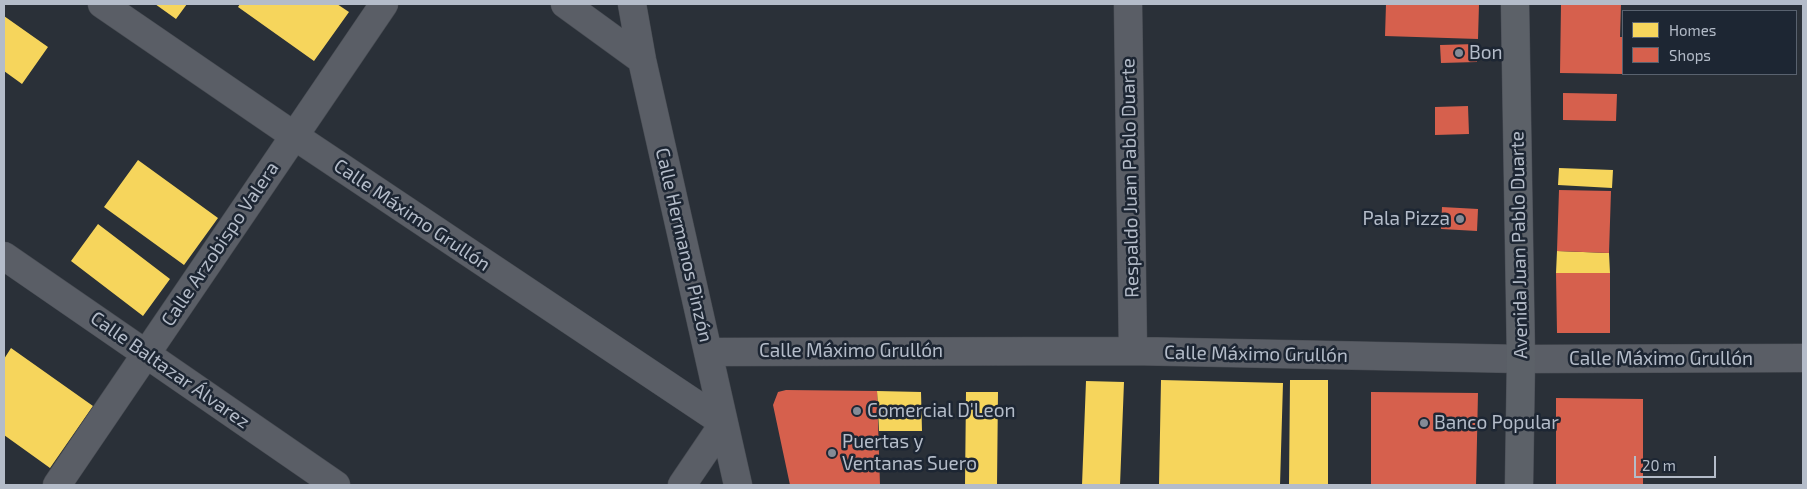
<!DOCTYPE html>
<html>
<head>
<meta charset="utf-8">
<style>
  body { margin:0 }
  #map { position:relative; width:1807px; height:489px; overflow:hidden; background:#2a3038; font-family:"Exo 2",sans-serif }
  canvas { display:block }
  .frame { position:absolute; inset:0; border:5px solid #b4bcc9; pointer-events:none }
  .legend { position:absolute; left:1622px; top:10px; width:175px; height:65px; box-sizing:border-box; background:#1d2633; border:1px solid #59626f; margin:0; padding:6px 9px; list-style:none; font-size:15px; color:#b4bcc9 }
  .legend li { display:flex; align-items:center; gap:10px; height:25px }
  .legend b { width:25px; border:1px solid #59626f }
  .scale { position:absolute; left:1634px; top:456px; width:82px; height:22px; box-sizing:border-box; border:2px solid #b4bcc9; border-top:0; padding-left:6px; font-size:15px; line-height:18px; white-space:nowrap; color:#b4bcc9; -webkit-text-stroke:4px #1d2633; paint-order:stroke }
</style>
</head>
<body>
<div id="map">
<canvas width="1807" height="489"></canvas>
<div class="frame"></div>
<ul class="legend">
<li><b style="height:14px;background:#f6d55c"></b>Homes</li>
<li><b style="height:14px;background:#d6604d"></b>Shops</li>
</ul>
<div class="scale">20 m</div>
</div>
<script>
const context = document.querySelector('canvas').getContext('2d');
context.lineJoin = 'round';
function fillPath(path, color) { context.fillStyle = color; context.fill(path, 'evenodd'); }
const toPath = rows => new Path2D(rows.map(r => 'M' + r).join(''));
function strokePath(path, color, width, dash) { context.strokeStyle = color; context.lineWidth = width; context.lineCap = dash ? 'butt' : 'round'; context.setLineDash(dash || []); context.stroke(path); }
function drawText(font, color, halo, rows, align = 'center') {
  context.font = font + ' "Exo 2",sans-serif'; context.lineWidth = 5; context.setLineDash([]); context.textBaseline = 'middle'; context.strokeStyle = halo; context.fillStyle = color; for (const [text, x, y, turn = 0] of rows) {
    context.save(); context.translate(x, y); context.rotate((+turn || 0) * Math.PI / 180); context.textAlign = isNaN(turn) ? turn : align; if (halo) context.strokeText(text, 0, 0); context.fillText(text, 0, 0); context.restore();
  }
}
fillPath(toPath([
  [155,4,187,4,176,19],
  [240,4,337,4,349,12,314,61,238,7],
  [4,16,48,47,22,84,4,71],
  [138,160,218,218,184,265,104,207],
  [1559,168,1613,170,1612,188,1558,185],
  [98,224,170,279,143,316,71,261],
  [1557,251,1609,253,1610,273,1556,273],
  [11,348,93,406,50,468,4,435,4,359],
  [1161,380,1283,383,1280,485,1159,485],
  [1290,380,1328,380,1328,485,1289,485],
  [1086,381,1124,382,1120,485,1082,485],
  [877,391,921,392,922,431,879,431],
  [966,392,998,392,997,485,965,485]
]), '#f6d55c');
fillPath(toPath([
  [1386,4,1479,4,1478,39,1385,36],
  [1561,4,1621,4,1620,37,1623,37,1623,74,1560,73],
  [1476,44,1477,62,1441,63,1440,45],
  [1563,93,1617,94,1616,121,1563,120],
  [1468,106,1469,134,1435,135,1435,107],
  [1559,190,1611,191,1609,253,1557,251],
  [1442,207,1478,209,1477,231,1441,229],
  [1556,273,1610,273,1610,333,1557,333],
  [786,390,877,391,880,485,790,485,773,405,778,392],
  [1371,392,1478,393,1476,485,1371,485],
  [1556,398,1643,399,1643,485,1556,485]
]), '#d6604d');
const minor = toPath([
  [102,4,293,135,724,423,682,485],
  [565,4,642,60],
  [632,4,642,60,738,485],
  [1128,4,1133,351],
  [4,256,336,485],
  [708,352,1133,351,1521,359,1803,358],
  [57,485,384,4]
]);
const major = toPath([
  [1515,4,1521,359,1519,485]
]);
strokePath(minor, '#484c53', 29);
strokePath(major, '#484c55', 29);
strokePath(minor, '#5a5e66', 28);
strokePath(major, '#5c6168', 28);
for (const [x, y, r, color] of [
  [1459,53,5,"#848b96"],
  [1460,219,5,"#848b96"],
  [857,411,5,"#848b96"],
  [1424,423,5,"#848b96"],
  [832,453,5,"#848b96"]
]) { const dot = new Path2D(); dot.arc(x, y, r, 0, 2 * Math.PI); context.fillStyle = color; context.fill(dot); strokePath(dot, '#1d2633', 2); }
drawText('19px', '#b4bcc9', '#1d2633', [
  ["Bon",1469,53],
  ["Pala Pizza",1450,219,"right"],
  ["Comercial D'Leon",867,411],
  ["Banco Popular",1434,423],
  ["Puertas y",842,442],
  ["Ventanas Suero",842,464]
], 'left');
drawText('19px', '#b4bcc9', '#1d2633', [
  ["Respaldo Juan Pablo Duarte",1130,178,-91],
  ["Calle Máximo Grullón",412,215,34],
  ["Calle Arzobispo Valera",220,244,-56],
  ["Calle Hermanos Pinzón",684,245,77],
  ["Avenida Juan Pablo Duarte",1519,245,-91],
  ["Calle Máximo Grullón",851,351],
  ["Calle Máximo Grullón",1256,354,1],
  ["Calle Máximo Grullón",1661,359],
  ["Calle Baltazar Álvarez",170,370,35]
]);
</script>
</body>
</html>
